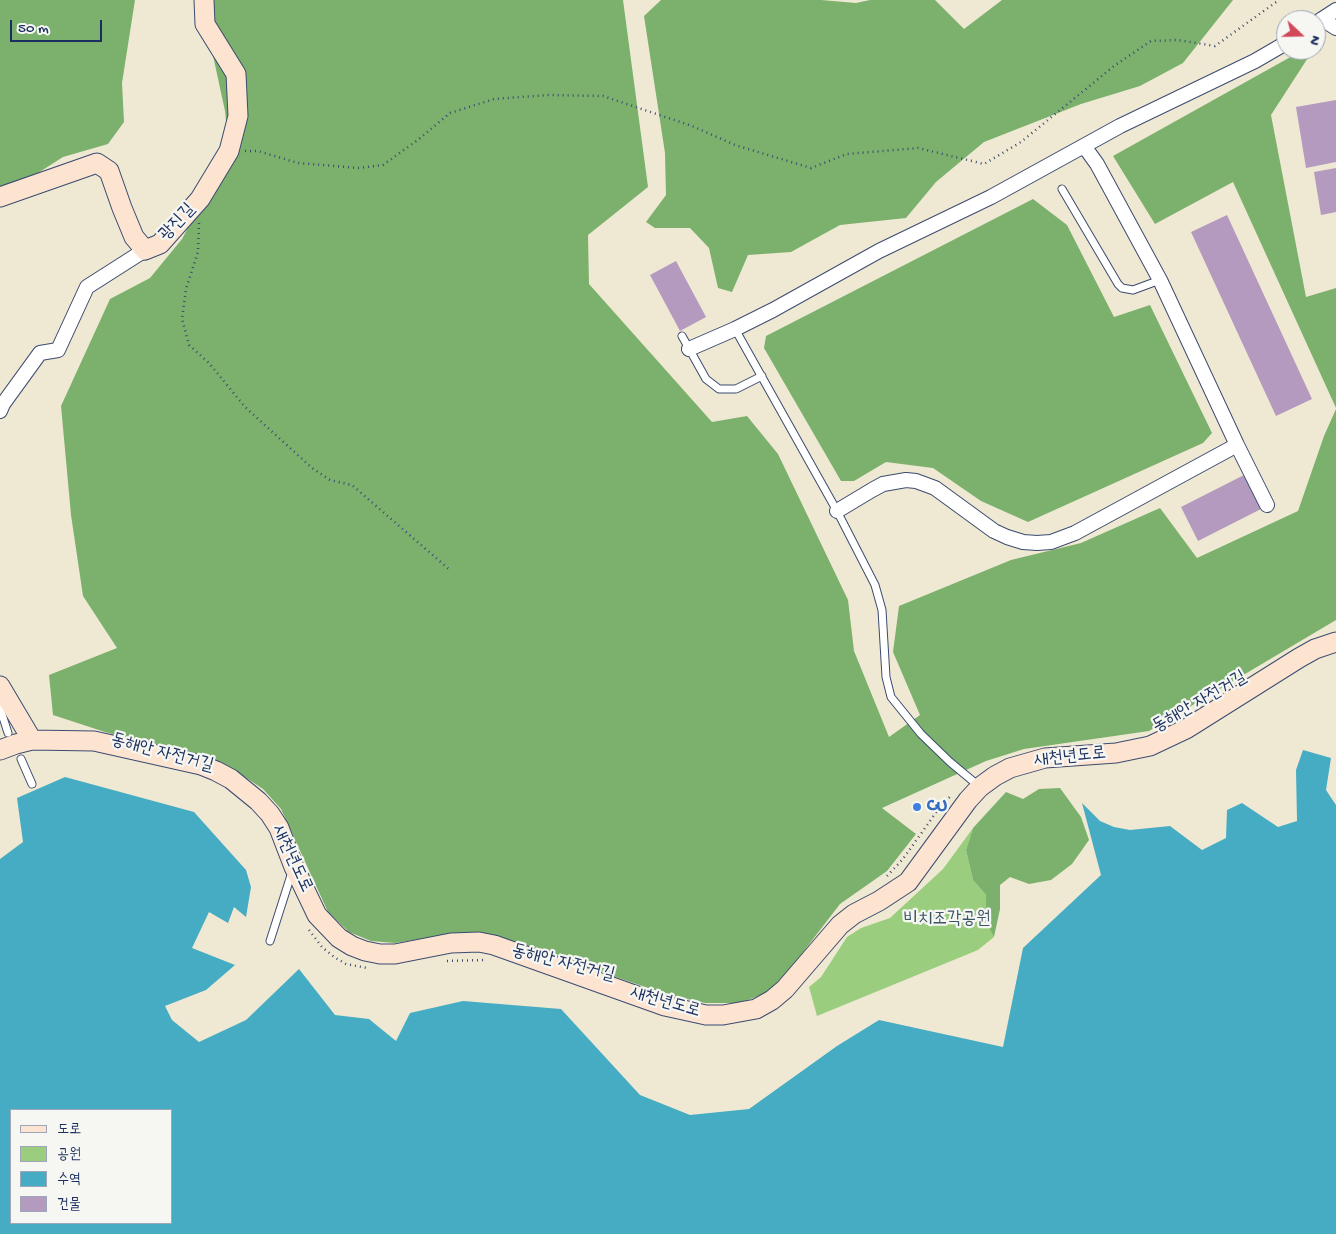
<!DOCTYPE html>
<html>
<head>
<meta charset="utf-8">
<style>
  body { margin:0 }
  #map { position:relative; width:1336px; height:1234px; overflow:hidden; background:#efe9d3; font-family:"Gochi Hand","Poor Story",sans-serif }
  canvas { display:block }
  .legend { position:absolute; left:10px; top:1109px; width:162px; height:115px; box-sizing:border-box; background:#f6f6f2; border:1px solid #9ea6b7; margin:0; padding:6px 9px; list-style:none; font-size:15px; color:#1b2f5e }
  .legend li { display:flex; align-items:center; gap:10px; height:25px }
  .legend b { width:25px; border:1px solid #9ea6b7 }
  .north { position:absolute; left:1276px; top:10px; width:50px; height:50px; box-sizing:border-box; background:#f6f6f2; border:1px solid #9ea6b7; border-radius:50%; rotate:111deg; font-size:14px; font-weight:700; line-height:20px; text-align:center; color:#1b2f5e }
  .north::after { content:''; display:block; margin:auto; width:18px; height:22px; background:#d1495b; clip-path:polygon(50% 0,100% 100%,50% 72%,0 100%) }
  .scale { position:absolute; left:10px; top:20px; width:92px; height:22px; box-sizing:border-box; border:2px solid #1b2f5e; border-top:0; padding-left:6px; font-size:15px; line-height:18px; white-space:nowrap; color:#1b2f5e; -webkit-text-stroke:4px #f6f6f2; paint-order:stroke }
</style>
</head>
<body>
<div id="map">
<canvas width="1336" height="1234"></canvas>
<ul class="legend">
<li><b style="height:6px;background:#fde4d0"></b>도로</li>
<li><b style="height:14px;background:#9ace7e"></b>공원</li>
<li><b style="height:14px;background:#45acc4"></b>수역</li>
<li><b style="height:14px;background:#b49abf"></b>건물</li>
</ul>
<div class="north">N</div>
<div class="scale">50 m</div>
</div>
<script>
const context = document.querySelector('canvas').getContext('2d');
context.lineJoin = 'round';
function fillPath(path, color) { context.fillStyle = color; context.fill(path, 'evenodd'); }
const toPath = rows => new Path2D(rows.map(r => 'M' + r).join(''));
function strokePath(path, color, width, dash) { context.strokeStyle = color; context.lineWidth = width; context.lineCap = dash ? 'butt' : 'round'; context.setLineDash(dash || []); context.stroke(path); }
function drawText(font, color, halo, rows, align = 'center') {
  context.font = font + ' "Gochi Hand","Poor Story",sans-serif'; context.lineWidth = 4.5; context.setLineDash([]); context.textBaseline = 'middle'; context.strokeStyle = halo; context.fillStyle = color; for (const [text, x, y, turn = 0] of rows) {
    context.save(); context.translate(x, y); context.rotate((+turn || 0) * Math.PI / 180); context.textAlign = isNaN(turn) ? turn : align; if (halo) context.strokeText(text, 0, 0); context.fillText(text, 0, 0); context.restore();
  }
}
fillPath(toPath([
  [973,828,966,850,973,880,986,895,986,921,994,937,978,950,817,1016,809,987,821,977,847,937,861,928,890,918,943,869]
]), '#9ace7e');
fillPath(toPath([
  [0,0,135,0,122,83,124,122,108,144,63,157,30,178,0,188],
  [201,0,623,0,648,187,588,235,589,284,712,422,747,416,778,454,848,600,854,651,889,737,920,715,893,652,899,606,1011,560,1081,543,1160,508,1197,558,1298,511,1324,436,1336,409,1336,620,1149,731,1024,749,986,761,882,808,916,834,887,871,840,904,787,973,766,993,740,1003,705,1003,669,995,485,933,457,933,395,943,371,941,349,932,328,912,281,809,263,789,230,767,105,732,53,715,49,675,117,648,83,596,71,515,61,406,110,299,150,278,182,239,229,151,225,111],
  [661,0,821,0,856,3,870,0,935,0,964,29,1002,0,1233,0,1183,63,1140,86,1081,104,984,142,936,182,906,218,840,225,791,252,748,255,732,292,718,288,709,248,690,228,655,228,646,222,666,195,665,153,644,16],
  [1303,50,1313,50,1271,115,1306,297,1336,288,1336,408,1233,182,1155,224,1113,156],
  [1033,199,1067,225,1114,317,1150,305,1212,433,1203,443,1028,522,981,501,933,468,886,462,854,481,841,481,764,348,766,336],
  [1060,788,1081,817,1089,840,1072,864,1051,880,1029,884,1010,877,1000,885,1000,909,994,937,986,922,986,895,973,880,966,850,973,828,1006,792,1023,799,1039,789]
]), '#7bb16d');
fillPath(toPath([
  [1303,750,1331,758,1326,790,1336,805,1336,1234,0,1234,0,859,23,842,17,798,65,777,194,812,246,870,251,887,246,917,234,907,228,923,209,912,192,948,235,965,206,990,165,1006,172,1020,199,1042,246,1020,299,969,335,1015,369,1019,396,1041,410,1013,463,1001,561,1009,640,1095,690,1115,749,1109,837,1046,879,1020,1003,1047,1023,948,1101,875,1082,803,1100,821,1114,827,1130,830,1170,826,1202,850,1226,838,1227,810,1242,803,1278,827,1297,821,1296,770],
  [11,1110,171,1110,171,1223,11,1223]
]), '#45acc4');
fillPath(toPath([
  [1336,100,1336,162,1306,168,1296,107],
  [1336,168,1336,212,1321,215,1314,172],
  [1227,215,1312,399,1276,416,1191,232],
  [676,261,706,317,680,331,650,275],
  [1244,475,1261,509,1198,541,1181,507]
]), '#b49abf');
const lane = toPath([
  [1062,189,1118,284,1122,288,1133,290,1160,280],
  [735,329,837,511,875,585,882,610,886,677,891,697,921,734,950,762,980,787],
  [682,336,706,379,719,389,736,389,762,376],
  [0,708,8,733],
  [21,759,32,784],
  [270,941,292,872]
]);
const street = toPath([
  [1322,19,1336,28],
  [1316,23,1336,10],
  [1084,146,1097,164,1160,280,1237,445,1267,505],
  [689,349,735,329,773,310,879,251,991,197,1120,126,1255,61,1286,43],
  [0,411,3,404,40,353,58,350,87,287,145,250],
  [837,511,872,490,883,484,906,480,916,481,935,488,994,531,1007,537,1023,542,1037,543,1051,542,1075,533,1237,445]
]);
const secondary = toPath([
  [0,197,97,163,109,171,122,208,134,237,145,250,160,244,200,199,229,151,238,116,236,74,205,24,204,0],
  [0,686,32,740],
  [0,750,16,744,32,740,94,741,201,765,216,771,231,779,258,801,270,814,279,828,294,867,317,915,339,938,352,946,365,951,380,954,395,954,451,943,479,942,494,945,665,1006,706,1015,723,1015,756,1009,772,1000,785,989,840,925,854,914,879,901,908,882,968,800,980,787,995,776,1010,768,1045,758,1116,753,1150,746,1186,729,1299,658,1315,649,1336,642]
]);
strokePath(lane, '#3b4b70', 9);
strokePath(street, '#3b4b70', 16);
strokePath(secondary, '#3b4b70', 21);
strokePath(toPath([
  [245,151,258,151,298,163,358,168,383,165,419,139,450,113,494,99,548,95,603,96,692,126,735,145,811,168,847,154,918,148,984,164,1021,142,1114,66,1151,41,1178,40,1215,46,1279,0],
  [199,223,198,252,186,289,182,319,189,345,209,363,245,407,312,468,330,480,352,485,451,571],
  [887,876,903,859,942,804,952,795],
  [309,930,322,947,334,957,346,964,367,968],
  [447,961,484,960]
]), '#3b4b70', 2.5, [1, 4]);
strokePath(lane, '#fff', 7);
strokePath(street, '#fff', 14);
strokePath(secondary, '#fde4d0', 19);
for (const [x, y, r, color] of [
  [917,807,5,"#3f7fe0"]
]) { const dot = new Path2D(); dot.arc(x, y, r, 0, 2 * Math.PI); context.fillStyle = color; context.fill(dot); strokePath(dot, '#f6f6f2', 2); }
drawText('18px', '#1b2f5e', '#f6f6f2', [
  ["광진길",178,223,-47],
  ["동해안 자전거길",1200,703,-30],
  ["동해안 자전거길",162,754,15],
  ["새천년도로",1070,758,-6],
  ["새천년도로",291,859,65],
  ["동해안 자전거길",563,964,14],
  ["새천년도로",665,1003,16]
]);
drawText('bold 18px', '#366cbe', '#f6f6f2', [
  ["CU",927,807]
], 'left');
drawText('18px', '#3b5766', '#f6f6f2', [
  ["비치조각공원",947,920]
]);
</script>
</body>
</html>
